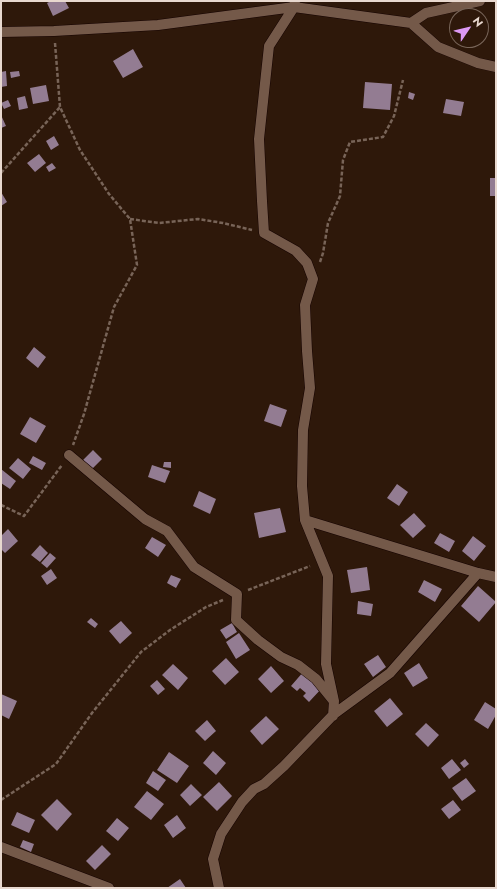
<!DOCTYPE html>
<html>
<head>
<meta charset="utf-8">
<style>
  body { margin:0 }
  #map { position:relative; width:497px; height:889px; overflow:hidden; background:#2e180a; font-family:Jost,sans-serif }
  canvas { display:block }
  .frame { position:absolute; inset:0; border:2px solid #e8d8cf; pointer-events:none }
  .north { position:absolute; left:449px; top:8px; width:40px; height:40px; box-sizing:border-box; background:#2e180a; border:1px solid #786559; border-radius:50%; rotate:55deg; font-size:11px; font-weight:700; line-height:16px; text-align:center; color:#e8d8cf }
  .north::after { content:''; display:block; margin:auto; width:14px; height:18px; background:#dc99f4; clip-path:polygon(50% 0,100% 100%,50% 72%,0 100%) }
</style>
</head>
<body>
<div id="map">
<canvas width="497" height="889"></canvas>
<div class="frame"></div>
<div class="north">N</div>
</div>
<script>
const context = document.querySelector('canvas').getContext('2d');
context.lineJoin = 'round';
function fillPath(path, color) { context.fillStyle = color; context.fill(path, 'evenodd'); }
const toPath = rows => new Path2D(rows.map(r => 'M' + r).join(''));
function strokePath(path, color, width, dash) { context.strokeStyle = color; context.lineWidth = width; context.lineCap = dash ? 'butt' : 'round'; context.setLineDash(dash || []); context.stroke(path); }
fillPath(toPath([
  [51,1,65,1,69,8,53,16,47,3],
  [133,49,143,67,123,78,113,61],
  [6,71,7,86,1,87,1,72],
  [19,71,20,76,11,78,10,72],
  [365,82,392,84,390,110,363,108],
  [46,85,49,101,33,104,30,88],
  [409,92,415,94,413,100,408,98],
  [25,96,28,108,19,110,17,98],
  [446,99,464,102,461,116,443,113],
  [8,100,11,106,4,109,1,103],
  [1,115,6,126,1,128],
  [54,136,59,145,51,150,46,141],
  [39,154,46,163,35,172,27,163],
  [52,163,56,168,49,172,46,167],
  [490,178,496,178,496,196,490,196],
  [1,192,7,202,1,206],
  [34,347,46,357,38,368,26,358],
  [270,404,287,410,281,427,264,421],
  [30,417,46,426,36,443,20,434],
  [93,450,102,459,92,469,83,460],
  [33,456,46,463,42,470,29,463],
  [18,458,31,469,23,479,9,468],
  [164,462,171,462,171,468,163,467],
  [152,465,170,471,165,483,148,477],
  [1,469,16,481,10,489,1,483],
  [397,484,408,492,399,506,387,498],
  [199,491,216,499,210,514,193,506],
  [280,508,286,532,259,538,254,513],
  [414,513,426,526,413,538,400,525],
  [8,529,18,541,5,553,1,549,1,536],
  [440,533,455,541,449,552,434,543],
  [473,536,486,546,474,561,462,551],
  [152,537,166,545,158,557,145,548],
  [40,545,48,553,40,562,31,555],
  [50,553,56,558,47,568,41,563],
  [367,567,370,590,351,593,347,570],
  [51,569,57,578,47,585,41,576],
  [171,575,181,579,176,588,167,583],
  [424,580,442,589,435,602,418,592],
  [478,586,496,602,479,622,461,606],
  [358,601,373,604,371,616,357,614],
  [91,618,98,624,95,628,87,622],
  [121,621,132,633,120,644,109,631],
  [232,623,237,632,226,639,220,630],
  [239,633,250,650,236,659,226,642],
  [378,655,386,667,373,677,364,664],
  [226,658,239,672,225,685,212,671],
  [419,663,428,678,413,687,404,673],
  [173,664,188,678,178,690,162,675],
  [271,666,284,681,271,693,258,679],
  [304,671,322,688,309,702,303,696,306,693,300,688,297,691,291,686],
  [157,680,165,689,158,695,150,686],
  [1,694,17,701,9,719,1,715],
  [390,698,403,714,387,727,374,711],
  [485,702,496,709,496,715,488,729,474,720],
  [266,716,279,729,262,745,250,731],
  [207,720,216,731,205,741,195,731],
  [426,723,439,735,428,747,415,734],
  [213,751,226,763,216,775,203,763],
  [169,752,189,766,177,783,157,770],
  [452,759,461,770,449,779,441,768],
  [465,759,469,764,464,768,460,763],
  [153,771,166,780,158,791,146,783],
  [466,778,476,791,462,801,452,788],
  [219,782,232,796,217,811,203,797],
  [191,784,202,795,190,806,180,795],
  [147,791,164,804,151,820,134,807],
  [57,799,72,814,57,831,41,815],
  [453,800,461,810,449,819,441,809],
  [17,812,35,820,29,833,11,825],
  [177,815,186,828,173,838,164,825],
  [117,818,129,828,118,841,106,831],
  [23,840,34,844,31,852,20,847],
  [102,845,111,854,95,870,86,861],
  [180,879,186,888,167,888]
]), '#937c92');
const street = toPath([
  [295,1,294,7,269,46,259,139,262,201,264,233,296,251,307,263,313,279,305,305,307,351,310,388,303,430,302,486,305,520,328,576,326,664,334,701,333,716],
  [411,23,426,13,480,1],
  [1,32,54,31,158,25,294,7,411,23,438,47,478,63,496,67],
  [69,455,145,519,167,531,194,567,237,594,236,620,258,640,281,657,298,665,316,679,333,700],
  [305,520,478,573,496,577],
  [1,847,109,888],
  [219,888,213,859,221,834,242,802,254,789,264,784,284,766,334,714,390,673,478,573]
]);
strokePath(street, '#150300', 11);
strokePath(toPath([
  [55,43,60,107,80,150,109,194,130,219,137,265,114,307,84,414,73,445],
  [1,173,60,107],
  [130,219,159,223,198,219,223,223,252,230],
  [320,262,323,253,328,223,340,196,343,160,350,142,383,137,394,116,403,80],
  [1,505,24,516,62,465],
  [248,590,310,566],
  [1,800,56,764,92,713,141,652,170,630,206,607,223,600]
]), '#786458', 2.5, [4, 2]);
strokePath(street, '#745949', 10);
</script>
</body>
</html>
